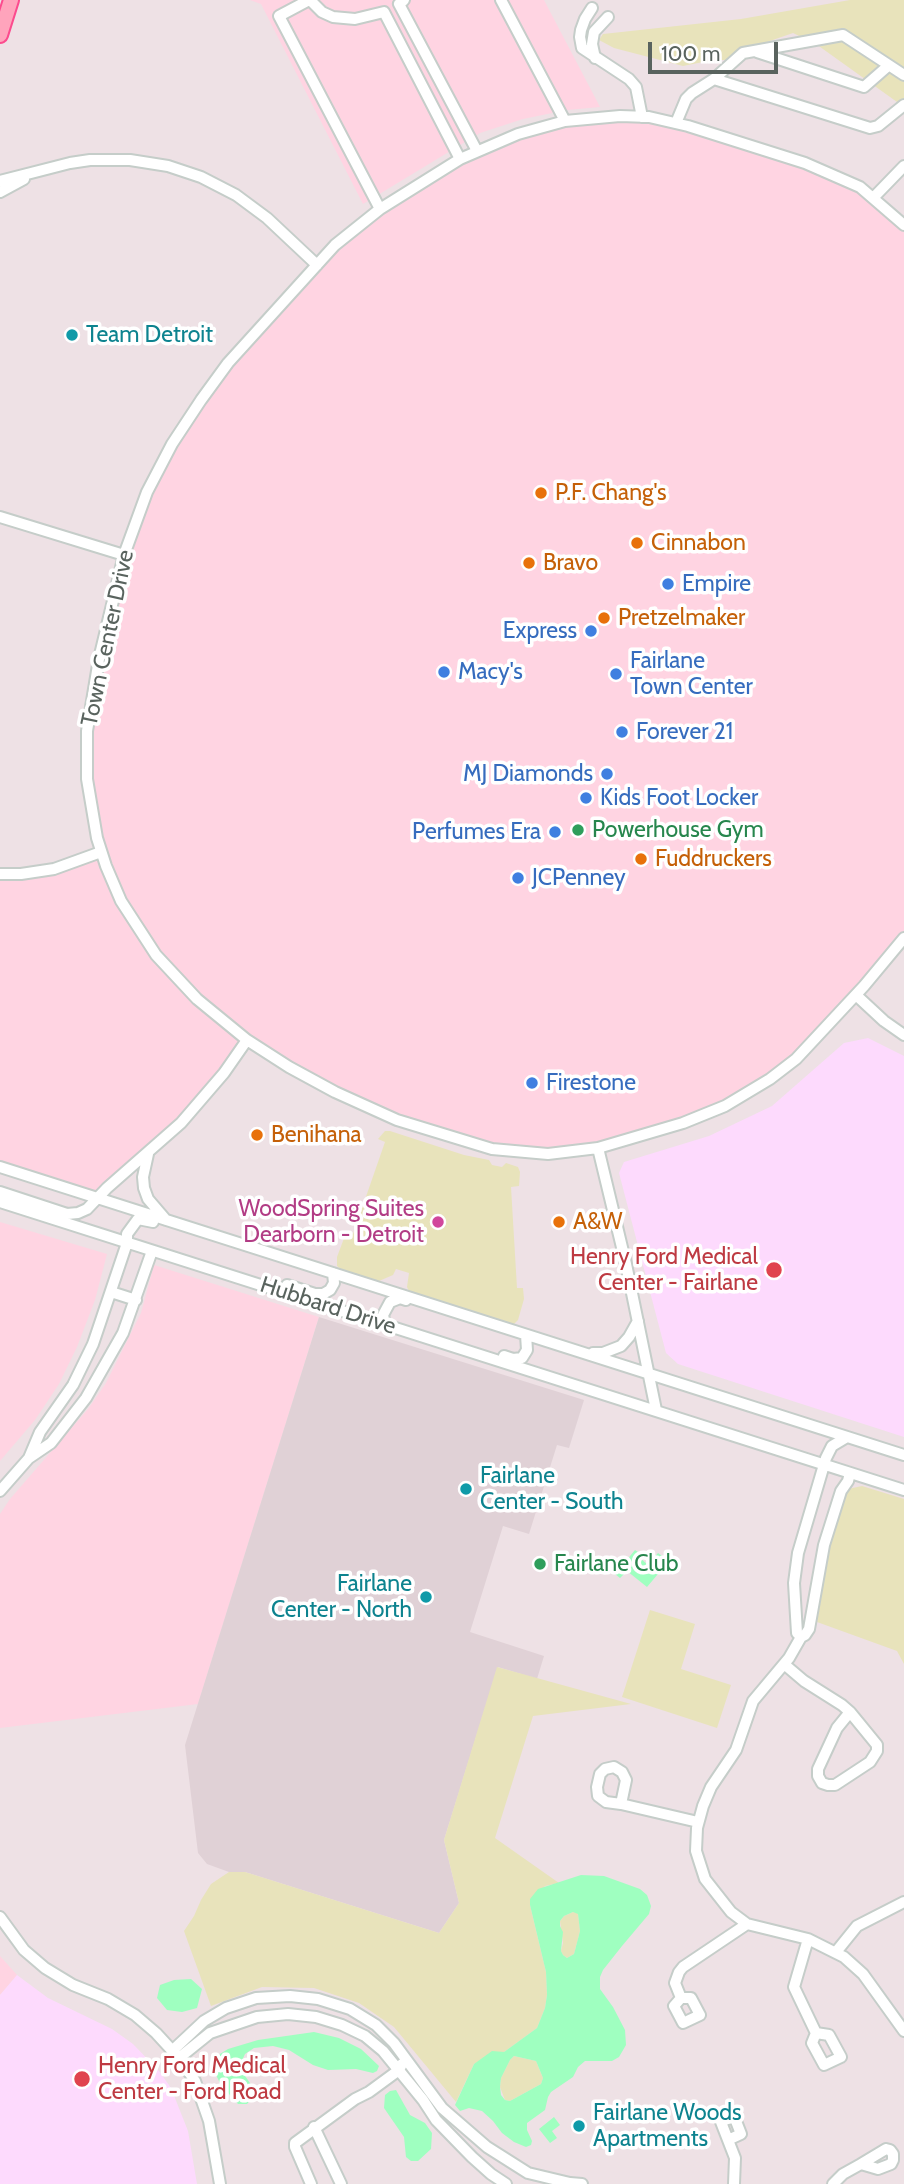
<!DOCTYPE html>
<html>
<head>
<meta charset="utf-8">
<style>
  body { margin:0 }
  #map { position:relative; width:904px; height:2184px; overflow:hidden; background:#eee1e5; font-family:Cabin,sans-serif }
  canvas { display:block }
  .scale { position:absolute; left:648px; top:42px; width:130px; height:32px; box-sizing:border-box; border:4px solid #59635e; border-top:0; padding-left:9px; font-size:21px; line-height:24px; white-space:nowrap; color:#59635e; -webkit-text-stroke:5px #fff; paint-order:stroke }
</style>
</head>
<body>
<div id="map">
<canvas width="904" height="2184"></canvas>
<div class="scale">100 m</div>
</div>
<script>
const context = document.querySelector('canvas').getContext('2d');
context.lineJoin = 'round';
function fillPath(path, color) { context.fillStyle = color; context.fill(path, 'evenodd'); }
const toPath = rows => new Path2D(rows.map(r => 'M' + r).join(''));
function strokePath(path, color, width, dash) { context.strokeStyle = color; context.lineWidth = width; context.lineCap = dash ? 'butt' : 'round'; context.setLineDash(dash || []); context.stroke(path); }
function drawText(font, color, halo, rows, align = 'center') {
  context.font = font + ' Cabin,sans-serif'; context.lineWidth = 7; context.setLineDash([]); context.textBaseline = 'middle'; context.strokeStyle = halo; context.fillStyle = color; for (const [text, x, y, turn = 0] of rows) {
    context.save(); context.translate(x, y); context.rotate((+turn || 0) * Math.PI / 180); context.textAlign = isNaN(turn) ? turn : align; if (halo) context.strokeText(text, 0, 0); context.fillText(text, 0, 0); context.restore();
  }
}
fillPath(toPath([
  [250,0,544,0,600,107,567,110,523,119,480,133,363,204,261,4],
  [649,117,842,178,904,225,904,938,811,1045,746,1095,617,1143,527,1153,397,1120,247,1040,202,1101,98,1198,0,1167,0,874,21,874,101,852,97,838,87,731,135,521,201,400,335,245,460,159,565,121],
  [0,1222,107,1254,95,1300,77,1347,59,1384,35,1420,0,1461],
  [154,1265,319,1317,198,1704,0,1728,0,1514,10,1499,88,1409,106,1383,141,1313],
  [0,1956,17,1975,0,1995]
]), '#ffd4e2');
fillPath(toPath([
  [319,1317,584,1400,569,1448,557,1445,529,1534,503,1526,470,1632,544,1656,537,1679,498,1667,444,1840,459,1903,439,1933,245,1872,229,1872,207,1864,198,1853,185,1745]
]), '#e0d1d6');
fillPath(toPath([
  [868,1038,904,1056,904,1437,678,1364,666,1353,619,1173,624,1162,709,1136,772,1106,844,1043],
  [17,1975,48,1998,112,2029,133,2044,159,2071,171,2088,188,2131,197,2184,0,2184,0,1995]
]), '#fddafd');
fillPath(toPath([
  [850,0,904,0,904,107,816,44,793,33,767,42,730,60,713,60,683,66,614,48,599,40,603,34,741,19],
  [385,1131,390,1131,464,1155,489,1160,492,1165,502,1167,506,1163,518,1167,520,1172,519,1186,511,1187,517,1288,523,1288,524,1299,518,1320,514,1324,510,1325,410,1293,407,1287,409,1273,396,1269,393,1275,379,1281,343,1271,337,1266,337,1257,346,1233,353,1234,385,1142,378,1139],
  [862,1486,904,1499,904,1664,897,1651,817,1622,830,1544,848,1489],
  [650,1610,695,1624,681,1669,731,1685,717,1728,622,1697],
  [497,1667,631,1704,533,1716,495,1838,559,1883,545,1886,530,1905,546,1972,547,1995,545,2008,537,2028,504,2052,498,2052,474,2064,456,2102,394,2027,359,2003,314,1988,262,1987,211,2006,184,1931,194,1916,201,1900,211,1884,229,1872,245,1872,439,1933,459,1903,444,1840],
  [573,1912,578,1913,580,1931,574,1954,567,1958,563,1955,561,1951,563,1943,560,1921,564,1916],
  [514,2056,536,2061,543,2078,541,2084,510,2101,505,2100,500,2087,501,2078,510,2060]
]), '#e8e3bb');
fillPath(toPath([
  [635,1550,641,1554,639,1557,648,1565,658,1553,669,1561,647,1587,627,1571,620,1578,615,1574],
  [581,1875,604,1876,640,1889,647,1895,651,1906,649,1914,622,1946,603,1970,600,1977,600,1989,613,2007,625,2030,626,2045,619,2057,612,2061,585,2061,578,2067,573,2077,551,2092,548,2097,545,2110,527,2123,527,2130,532,2141,531,2145,526,2147,514,2142,502,2133,493,2121,482,2111,469,2108,460,2111,455,2105,474,2064,492,2051,504,2052,537,2028,545,2008,547,1995,546,1972,530,1905,530,1899,538,1889],
  [573,1912,578,1914,580,1931,574,1954,567,1958,563,1955,561,1951,563,1932,560,1926,560,1921,564,1916],
  [514,2056,536,2061,543,2078,541,2084,510,2101,505,2100,501,2095,500,2087,501,2078,510,2060],
  [191,1979,202,1989,197,2008,182,2012,167,2010,157,1998,160,1985,174,1980],
  [314,2032,339,2038,361,2049,379,2066,377,2071,373,2073,356,2069,328,2070,313,2065,289,2050,273,2046,254,2048,245,2054,239,2067,252,2086,254,2096,247,2104,238,2104,221,2085,216,2075,215,2063,220,2054,228,2049,258,2040],
  [396,2090,410,2115,425,2123,432,2133,431,2149,418,2161,411,2161,406,2157,404,2137,384,2108,385,2095,390,2091],
  [554,2117,560,2125,552,2131,557,2138,550,2143,539,2129]
]), '#9fffc0');
const minor = toPath([
  [309,0,279,16,380,209],
  [310,0,322,12,333,17,355,19,384,12,460,159],
  [404,0,399,4,477,151],
  [501,0,565,121],
  [592,8,585,19,581,30,580,37,582,48,629,79,636,87,642,117],
  [757,52,864,87,888,66],
  [595,58,592,44,594,32,608,17],
  [714,79,743,53,843,35,904,75],
  [676,123,686,99,692,93,714,79,870,128,878,126,904,105],
  [0,181,70,163,90,160,130,160,168,166,201,177,236,195,267,218,317,265],
  [0,192,24,179],
  [874,197,904,166],
  [904,225,860,187,805,163,688,126,649,117,620,116,565,121,518,134,460,159,380,209,335,245,228,363,201,400,172,444,147,492,124,555,99,659,87,731,87,779,97,838,106,866,121,901,156,955,197,999,247,1040,289,1067,335,1092,397,1120,492,1149,548,1154,598,1148,683,1123,725,1106,770,1079,796,1059,864,986,904,938],
  [0,517,124,555],
  [0,874,21,874,54,869,101,852],
  [856,995,884,1021,904,1035],
  [598,1148,626,1264,656,1410],
  [148,1154,143,1177,144,1188,148,1199,166,1220],
  [0,1167,904,1455],
  [0,1192,67,1214,78,1213,87,1209,107,1188,181,1123,224,1073,247,1040],
  [0,1202,904,1490],
  [287,1285,315,1294,323,1294,330,1290,334,1283,333,1273],
  [111,1292,136,1300],
  [385,1324,383,1315,390,1302,400,1298,406,1300],
  [593,1353,603,1353,621,1346,629,1337,638,1321],
  [504,1356,513,1359,522,1358,527,1350,526,1335],
  [29,1458,40,1432,73,1385,93,1344,127,1243,127,1234,138,1219,153,1222],
  [850,1473,848,1481,841,1491,824,1545,809,1629,805,1635,801,1637,789,1658,753,1701,736,1750,711,1787,703,1806,697,1828,696,1851,705,1879,731,1912,747,1924,808,1939,844,1957,863,1974,904,2031],
  [0,1491,29,1458,51,1443,86,1398,123,1333,152,1251],
  [801,1637,797,1633,794,1583,798,1553,826,1458,832,1446,847,1437],
  [784,1664,804,1681,842,1705,850,1712,877,1745,877,1751,870,1762,835,1785,828,1785,822,1783,818,1776,818,1769,837,1728,850,1712],
  [621,1804,626,1780,622,1772,614,1767,605,1769,600,1774,597,1787,598,1796,606,1802,621,1804,698,1822],
  [0,1917,24,1950,45,1968,73,1985,108,1999,135,2015,156,2033,179,2058,195,2081,209,2121,220,2184],
  [808,1939,794,1987,816,2033],
  [836,1952,857,1926,904,1902],
  [681,1998,674,2006,683,2023,700,2015,691,1998,681,1998,675,1983,679,1972,683,1967,747,1924],
  [816,2033,829,2035,841,2057,824,2065,812,2043,816,2033],
  [173,2050,204,2021,226,2008,256,1998,290,1996,318,1999,350,2009,376,2025,394,2043,442,2108,487,2147,528,2173,570,2183,582,2184],
  [179,2058,210,2033,257,2017,288,2014,316,2017,342,2025,365,2036,383,2051,423,2100,436,2120,472,2157,491,2174,506,2184],
  [314,2127,341,2184],
  [728,2140,741,2134,734,2116,721,2122,735,2158,734,2184],
  [886,2149,890,2150,893,2154,893,2160,891,2164,878,2169,861,2164,886,2149],
  [311,2184,295,2147,295,2143,355,2099,369,2092,399,2070,402,2064],
  [833,2184,843,2174,861,2164]
]);
const major = toPath([
  [0,35,11,0]
]);
strokePath(minor, '#c5cdc9', 14);
strokePath(major, '#fc4b8e', 18);
strokePath(minor, '#fff', 10);
strokePath(major, '#ffa4bc', 14);
for (const [x, y, r, color] of [
  [72,335,7,"#0f9aa8"],
  [541,493,7,"#e8710a"],
  [637,543,7,"#e8710a"],
  [529,563,7,"#e8710a"],
  [668,584,7,"#3f7fe0"],
  [604,618,7,"#e8710a"],
  [591,631,7,"#3f7fe0"],
  [444,672,7,"#3f7fe0"],
  [616,674,7,"#3f7fe0"],
  [622,732,7,"#3f7fe0"],
  [607,774,7,"#3f7fe0"],
  [586,798,7,"#3f7fe0"],
  [578,830,7,"#2e9e5b"],
  [555,832,7,"#3f7fe0"],
  [641,859,7,"#e8710a"],
  [518,878,7,"#3f7fe0"],
  [532,1083,7,"#3f7fe0"],
  [257,1135,7,"#e8710a"],
  [438,1222,7,"#d1479c"],
  [559,1222,7,"#e8710a"],
  [774,1270,9,"#e0444e"],
  [466,1489,7,"#0f9aa8"],
  [540,1564,7,"#2e9e5b"],
  [426,1597,7,"#0f9aa8"],
  [82,2079,9,"#e0444e"],
  [579,2126,7,"#0f9aa8"]
]) { const dot = new Path2D(); dot.arc(x, y, r, 0, 2 * Math.PI); context.fillStyle = color; context.fill(dot); strokePath(dot, '#fff', 2.5); }
drawText('23px', '#0d838f', '#fff', [
  ["Team Detroit",86,335],
  ["Fairlane",480,1476],
  ["Center - South",480,1502],
  ["Fairlane",412,1584,"right"],
  ["Center - North",412,1610,"right"],
  ["Fairlane Woods",593,2113],
  ["Apartments",593,2139]
], 'left');
drawText('23px', '#c56008', '#fff', [
  ["P.F. Chang's",555,493],
  ["Cinnabon",651,543],
  ["Bravo",543,563],
  ["Pretzelmaker",618,618],
  ["Fuddruckers",655,859],
  ["Benihana",271,1135],
  ["A&W",573,1222]
], 'left');
drawText('23px', '#366cbe', '#fff', [
  ["Empire",682,584],
  ["Express",577,631,"right"],
  ["Fairlane",630,661],
  ["Town Center",630,687],
  ["Macy's",458,672],
  ["Forever 21",636,732],
  ["MJ Diamonds",593,774,"right"],
  ["Kids Foot Locker",600,798],
  ["Perfumes Era",541,832,"right"],
  ["JCPenney",532,878],
  ["Firestone",546,1083]
], 'left');
drawText('23px', '#59635e', '#fff', [
  ["Town Center Drive",108,638,-78],
  ["Hubbard Drive",328,1306,18]
]);
drawText('23px', '#27864d', '#fff', [
  ["Powerhouse Gym",592,830],
  ["Fairlane Club",554,1564]
], 'left');
drawText('23px', '#b23c85', '#fff', [
  ["WoodSpring Suites",424,1209],
  ["Dearborn - Detroit",424,1235]
], 'right');
drawText('23px', '#be3a42', '#fff', [
  ["Henry Ford Medical",758,1257],
  ["Center - Fairlane",758,1283],
  ["Henry Ford Medical",98,2066,"left"],
  ["Center - Ford Road",98,2092,"left"]
], 'right');
</script>
</body>
</html>
